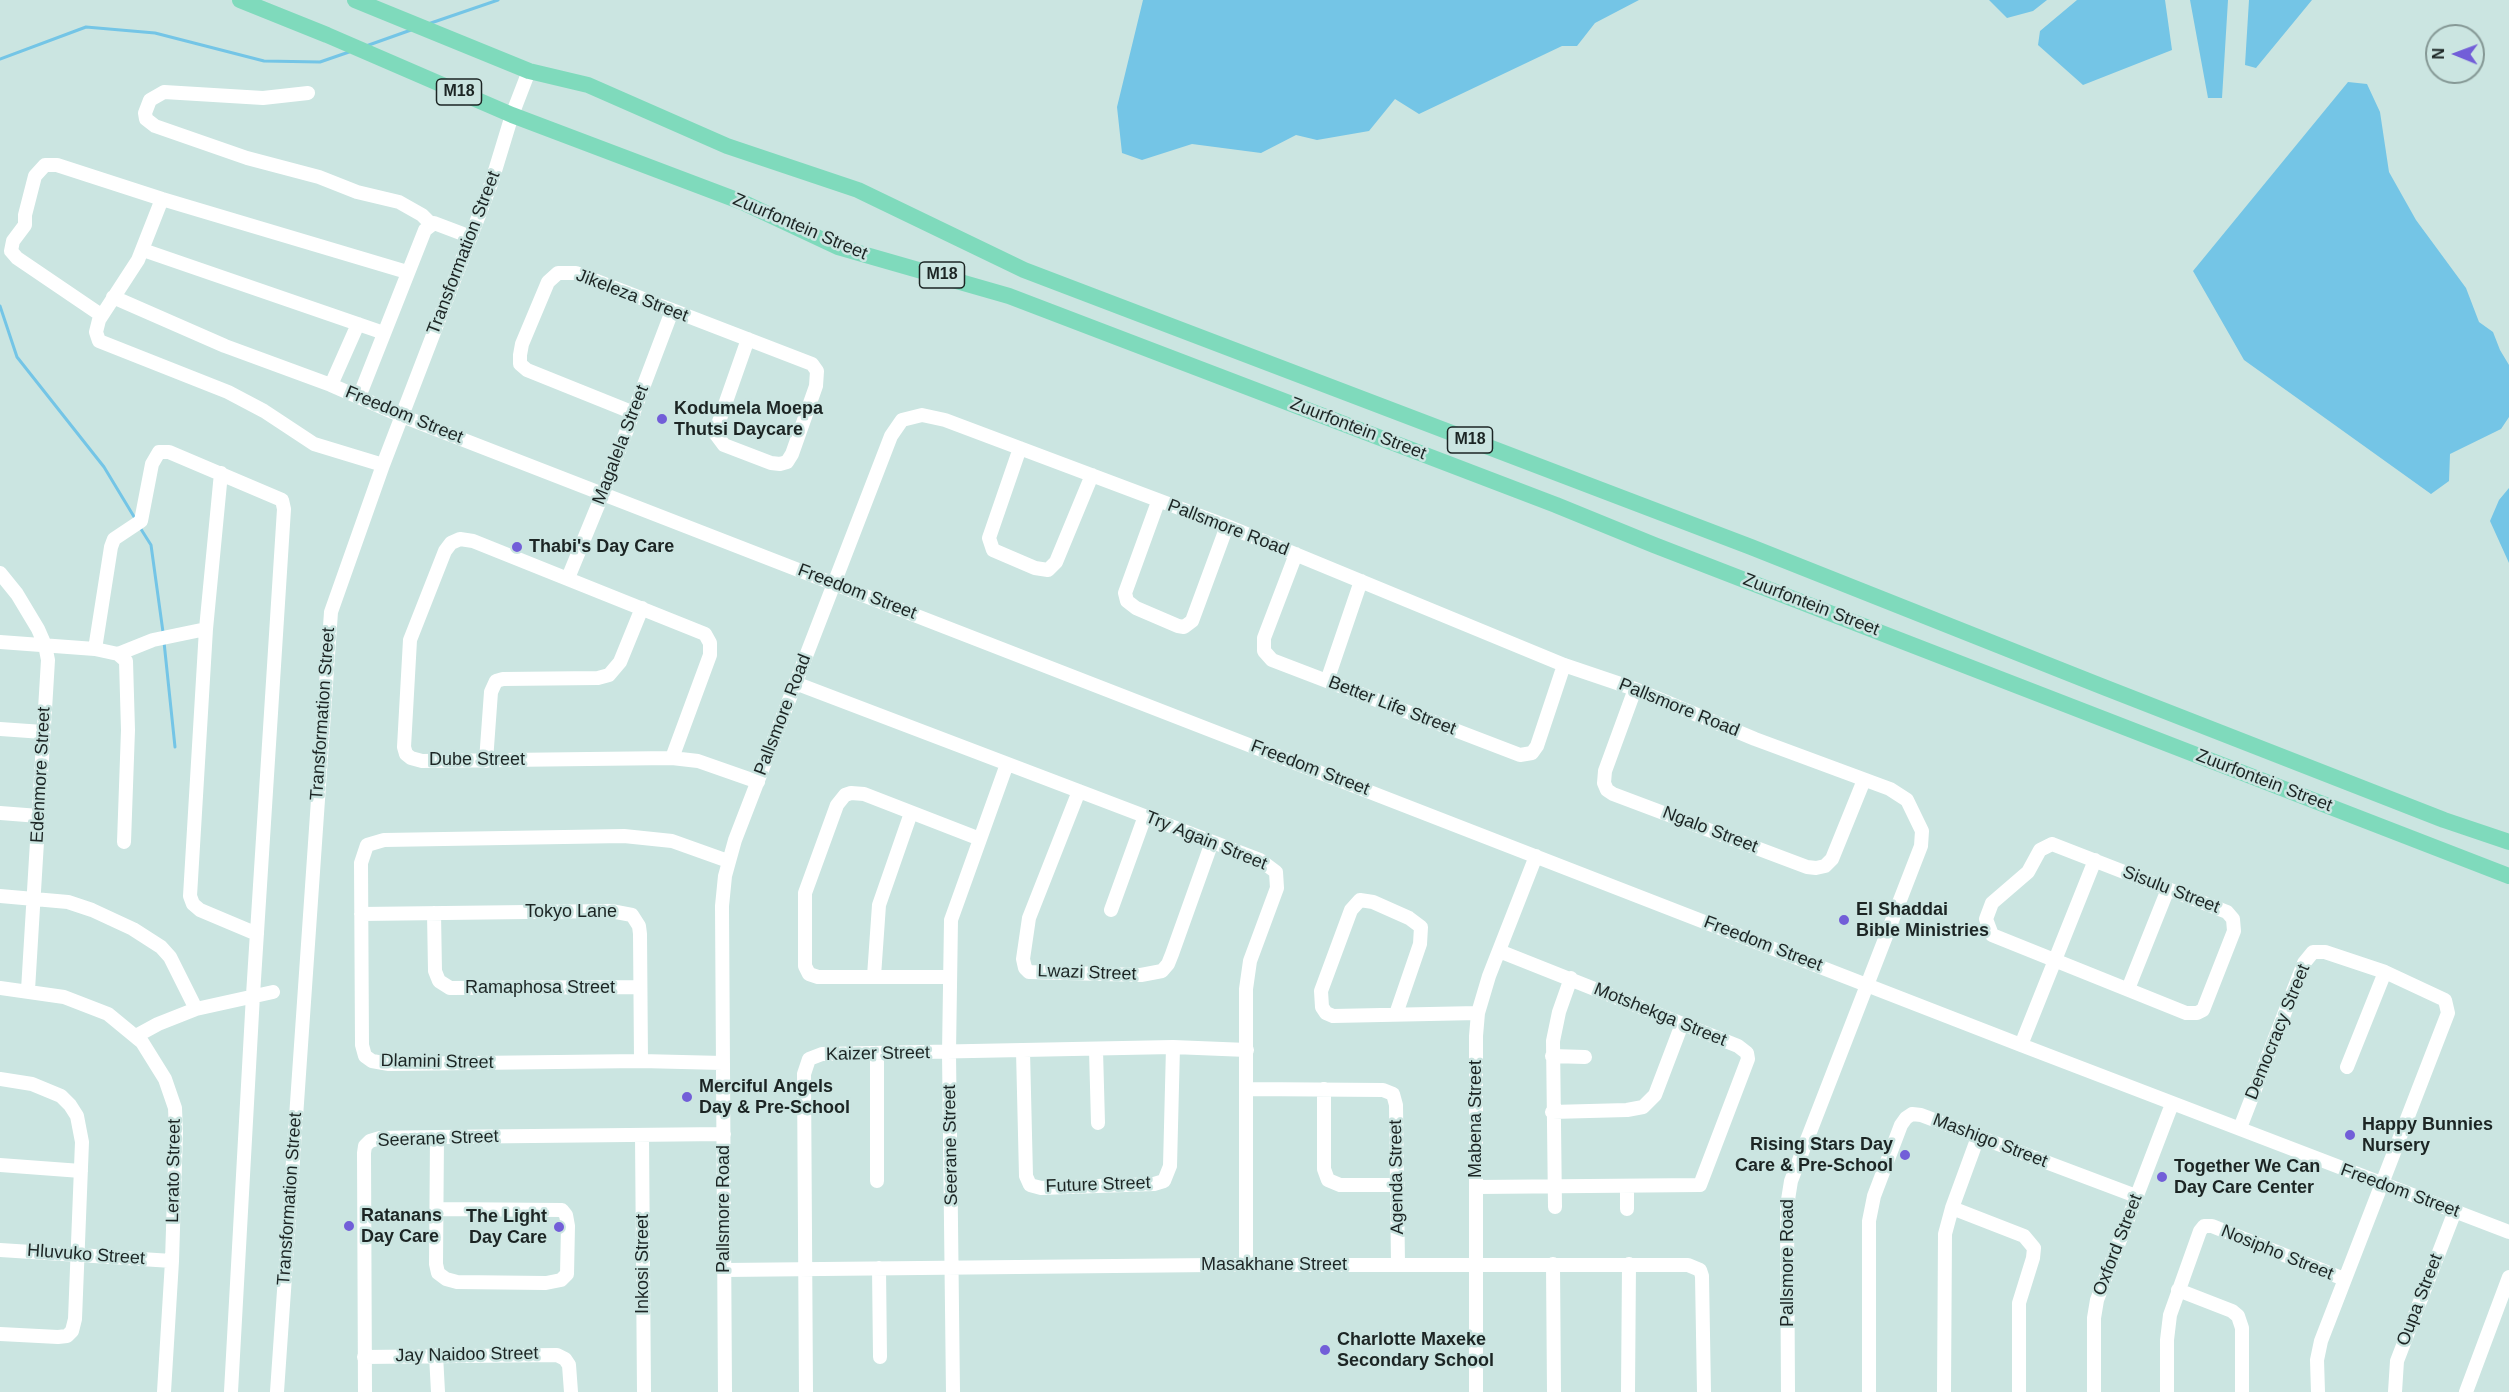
<!DOCTYPE html>
<html>
<head>
<meta charset="utf-8">
<style>
  body { margin:0 }
  #map { position:relative; width:2509px; height:1392px; overflow:hidden; background:#cbe5e1; font-family:Helvetica,sans-serif }
  canvas { display:block }
  .north { position:absolute; left:2425px; top:24px; width:60px; height:60px; box-sizing:border-box; background:#cbe5e1; border:2px solid #859895; border-radius:50%; rotate:271deg; font-size:16px; font-weight:700; line-height:24px; text-align:center; color:#1c2524 }
  .north::after { content:''; display:block; margin:auto; width:21px; height:27px; background:#725ed8; clip-path:polygon(50% 0,100% 100%,50% 72%,0 100%) }
</style>
</head>
<body>
<div id="map">
<canvas width="2509" height="1392"></canvas>
<div class="north">N</div>
</div>
<script>
const context = document.querySelector('canvas').getContext('2d');
context.lineJoin = 'round';
function fillPath(path, color) { context.fillStyle = color; context.fill(path, 'evenodd'); }
const toPath = rows => new Path2D(rows.map(r => 'M' + r).join(''));
function strokePath(path, color, width, dash) { context.strokeStyle = color; context.lineWidth = width; context.lineCap = dash ? 'butt' : 'round'; context.setLineDash(dash || []); context.stroke(path); }
function drawText(font, color, halo, rows, align = 'center') {
  context.font = font + ' Helvetica,sans-serif'; context.lineWidth = 5; context.setLineDash([]); context.textBaseline = 'middle'; context.strokeStyle = halo; context.fillStyle = color; for (const [text, x, y, turn = 0] of rows) {
    context.save(); context.translate(x, y); context.rotate((+turn || 0) * Math.PI / 180); context.textAlign = isNaN(turn) ? turn : align; if (halo) context.strokeText(text, 0, 0); context.fillText(text, 0, 0); context.restore();
  }
}
fillPath(toPath([
  [1143,0,1639,0,1595,23,1577,46,1562,46,1419,114,1395,99,1369,131,1317,140,1296,135,1261,153,1192,144,1142,160,1122,153,1117,107],
  [1989,0,2047,0,2033,11,2007,18],
  [2077,0,2165,0,2172,50,2083,85,2038,45,2040,31],
  [2190,0,2228,0,2222,98,2208,98],
  [2249,0,2312,0,2256,68,2245,65],
  [2348,82,2367,84,2380,112,2389,172,2416,220,2466,288,2479,322,2493,332,2500,350,2509,365,2509,417,2501,429,2450,454,2449,481,2431,494,2244,360,2193,271],
  [2509,488,2509,563,2490,521,2499,500]
]), '#74c5e6');
strokePath(toPath([
  [428,24,498,0],
  [366,46,411,30],
  [0,59,86,27,155,33,264,61,320,62,349,52],
  [0,306,17,357,104,467,136,520],
  [139,526,151,545,163,632],
  [164,642,175,747]
]), '#74c5e6', 3);
strokePath(toPath([
  [308,93,263,98,164,92,150,100,145,113,146,119,155,126,247,158,319,177,357,192,399,202,422,215,431,224],
  [162,199,138,260,99,320,96,332,99,341,228,392,264,411,314,444,383,465],
  [143,250,384,333],
  [113,297,225,346,331,385,402,416,2021,1045,2509,1232],
  [101,315,17,258,11,251,13,241,25,225,25,215,35,176,45,165,57,165,162,199,407,272],
  [331,385,358,324],
  [359,397,425,230,434,223,471,237],
  [634,413,527,370,520,364,520,355,522,344,548,282,558,273,576,273,812,364,817,371,816,386,792,454,787,462,780,464,771,463,724,445,715,433,748,339],
  [1020,448,989,538,993,550,1035,568,1048,570,1056,562,1092,475],
  [1158,502,1125,593,1127,601,1136,608,1178,626,1184,627,1192,621,1227,526],
  [1296,554,1264,638,1264,651,1272,660,1520,755,1532,753,1537,746,1564,665],
  [0,573,17,594,38,629,45,645,48,660,28,990],
  [568,578,603,493,672,311],
  [206,629,190,896,193,904,200,910,257,934],
  [0,642,95,649,118,654,126,661,128,730,124,842],
  [95,649,111,547,114,539,141,521,152,464,159,452,169,452,282,500,284,509,253,995,231,1392],
  [118,654,153,640,206,629,221,473],
  [1327,681,1361,581],
  [795,683,1260,860,1276,872,1277,888,1250,961,1246,989,1246,1265],
  [1635,689,1605,771,1604,783,1607,790,1613,794,1807,867,1816,868,1825,866,1832,859,1864,780],
  [0,729,43,732],
  [672,758,710,655,710,643,705,634,473,541,460,539,451,543,445,551,410,640,404,747,406,754,411,758,422,761,672,758,698,761,758,782],
  [486,761,491,692,496,681,503,679,598,678,609,675,620,662,642,608],
  [1079,791,1029,918,1023,959,1025,968,1029,972,1141,975,1162,971,1168,964,1172,954,1212,842],
  [0,813,39,816],
  [2052,844,2227,912,2233,919,2234,931,2203,1010,2197,1013,2186,1013,1992,935,1986,919,1992,903,2028,872,2040,850,2052,844],
  [0,896,68,902,92,910,133,929,161,947,170,957,196,1009],
  [1111,910,1145,816],
  [434,913,435,971,439,981,450,988,640,987],
  [361,914,611,911,632,915,639,926,640,934,641,1061],
  [874,976,879,905,911,813],
  [949,977,818,977,809,974,805,966,805,893,837,805,845,795,851,793,864,794,980,839],
  [0,988,64,997,108,1014,142,1042,165,1079,175,1108,176,1132,172,1261,164,1392],
  [2128,989,2168,889],
  [1396,1014,1420,944,1421,927,1409,918,1373,902,1360,900,1351,910,1321,991,1322,1007,1326,1013,1333,1016,1478,1013],
  [136,1036,158,1024,196,1009,273,992],
  [2021,1045,2095,860],
  [1096,1050,1098,1123],
  [1023,1051,1026,1176,1030,1185,1041,1188,1154,1184,1164,1181,1170,1166,1173,1047],
  [1552,1056,1585,1057],
  [723,1063,641,1061,389,1064,372,1061,365,1056,362,1045,361,863,367,845,384,840,624,836,672,841,728,861],
  [2347,1067,2385,972],
  [0,1079,32,1084,61,1096,70,1105,77,1116,82,1142,75,1319,72,1331,67,1336,58,1337,0,1334],
  [1247,1089,1383,1090,1393,1094,1396,1105,1398,1264],
  [1324,1089,1324,1169,1328,1180,1340,1185,1398,1185],
  [1552,1112,1627,1110,1643,1107,1655,1095,1682,1024],
  [2240,1128,2304,963,2313,952,2325,952,2385,972,2445,1000,2448,1013,2321,1341,2317,1360,2318,1392],
  [642,1135,644,1392],
  [437,1137,436,1264,438,1273,446,1279,457,1282,546,1283,561,1280,567,1274,568,1226,566,1215,562,1210,437,1209],
  [0,1165,81,1171],
  [877,1181,877,1054],
  [1477,1187,1700,1185,1748,1059,1747,1053,1738,1046,1499,951],
  [1555,1207,1553,1041,1559,1012,1571,978],
  [1952,1208,2024,1236,2034,1248,2033,1258,2019,1303,2019,1392],
  [1627,1209,1627,1188],
  [0,1250,172,1261],
  [1553,1264,1554,1392],
  [879,1268,880,1357],
  [725,1270,1212,1265,1688,1265,1700,1270,1702,1276,1704,1392],
  [2178,1290,2232,1311,2238,1316,2242,1328,2242,1392],
  [436,1355,438,1392],
  [364,1357,557,1355,565,1359,569,1365,571,1392],
  [277,1392,331,612,383,465,491,184,512,115,529,71],
  [365,1392,364,1153,365,1146,370,1141,380,1138,437,1137,724,1134],
  [725,1392,722,906,725,876,735,840,891,436,902,420,922,415,945,420,1227,526,1564,665,1635,689,1755,739,1890,789,1907,800,1922,831,1921,846,1791,1181,1787,1206,1788,1392],
  [806,1392,804,1074,809,1059,822,1054,1173,1047,1247,1050],
  [953,1392,949,1053,951,920,1007,764],
  [1476,1392,1476,1036,1478,1013,1489,976,1536,856],
  [1628,1392,1629,1264],
  [1869,1392,1869,1221,1874,1196,1901,1125,1906,1118,1912,1114,1921,1115,2136,1196],
  [1944,1392,1945,1234,1952,1208,1978,1137],
  [2094,1392,2094,1318,2097,1300,2172,1104],
  [2167,1392,2167,1340,2170,1315,2200,1231,2204,1226,2212,1226,2344,1279],
  [2395,1392,2397,1361,2455,1211],
  [2466,1392,2509,1277]
]), '#fff', 14);
strokePath(toPath([
  [240,0,327,35,512,115,742,202,838,247,1009,296,1556,505,1654,545,2509,876],
  [355,0,529,71,588,85,727,146,858,190,1024,270,1751,547,2101,686,2444,820,2509,842]
]), '#7fdabc', 16);
for (const [x, y, r, color] of [
  [662,419,6,"#725ed8"],
  [517,547,6,"#725ed8"],
  [1844,920,6,"#725ed8"],
  [687,1097,6,"#725ed8"],
  [2350,1135,6,"#725ed8"],
  [1905,1155,6,"#725ed8"],
  [2162,1177,6,"#725ed8"],
  [349,1226,6,"#725ed8"],
  [559,1227,6,"#725ed8"],
  [1325,1350,6,"#725ed8"]
]) { const dot = new Path2D(); dot.arc(x, y, r, 0, 2 * Math.PI); context.fillStyle = color; context.fill(dot); strokePath(dot, '#cbe5e1', 2); }
for (const [x, y, w] of [
  [459,92,45],
  [942,275,45],
  [1470,440,45]
]) { const box = new Path2D(); box.roundRect(x - w / 2, y - 13, w, 26, 4.5); context.fillStyle = '#cbe5e1'; context.fill(box); strokePath(box, '#1c2524', 1.5); }
drawText('bold 16px', '#1c2524', null, [
  ["M18",459,92],
  ["M18",942,275],
  ["M18",1470,440]
]);
drawText('18px', '#1c2524', '#cbe5e1', [
  ["Zuurfontein Street",800,227,23],
  ["Transformation Street",464,253,-69],
  ["Jikeleza Street",632,296,21],
  ["Freedom Street",404,415,22],
  ["Zuurfontein Street",1358,429,21],
  ["Magalela Street",621,445,-69],
  ["Pallsmore Road",1228,528,21],
  ["Freedom Street",857,592,21],
  ["Zuurfontein Street",1811,605,21],
  ["Better Life Street",1392,706,21],
  ["Pallsmore Road",1679,708,22],
  ["Transformation Street",323,714,-86],
  ["Pallsmore Road",783,715,-69],
  ["Dube Street",477,760],
  ["Freedom Street",1310,768,21],
  ["Edenmore Street",41,775,-87],
  ["Zuurfontein Street",2264,781,21],
  ["Ngalo Street",1710,830,21],
  ["Try Again Street",1206,841,22],
  ["Sisulu Street",2171,890,21],
  ["Tokyo Lane",571,912],
  ["Freedom Street",1763,944,21],
  ["Lwazi Street",1087,973,2],
  ["Ramaphosa Street",540,988],
  ["Motshekga Street",1660,1015,22],
  ["Democracy Street",2278,1032,-68],
  ["Kaizer Street",878,1054,-1],
  ["Dlamini Street",437,1062,1],
  ["Mabena Street",1476,1119,-90],
  ["Seerane Street",438,1139,-2],
  ["Mashigo Street",1990,1141,21],
  ["Seerane Street",951,1145,-91],
  ["Lerato Street",174,1171,-89],
  ["Agenda Street",1397,1177,-91],
  ["Future Street",1098,1185,-2],
  ["Freedom Street",2400,1191,20],
  ["Transformation Street",290,1199,-86],
  ["Pallsmore Road",724,1209,-90],
  ["Oxford Street",2118,1245,-69],
  ["Nosipho Street",2277,1253,22],
  ["Hluvuko Street",86,1255,4],
  ["Pallsmore Road",1788,1263,-90],
  ["Inkosi Street",643,1264,-90],
  ["Masakhane Street",1274,1265],
  ["Oupa Street",2420,1300,-69],
  ["Jay Naidoo Street",467,1355,-1]
]);
drawText('bold 18px', '#1c2524', '#cbe5e1', [
  ["Kodumela Moepa",674,409],
  ["Thutsi Daycare",674,430],
  ["Thabi's Day Care",529,547],
  ["El Shaddai",1856,910],
  ["Bible Ministries",1856,931],
  ["Merciful Angels",699,1087],
  ["Day & Pre-School",699,1108],
  ["Happy Bunnies",2362,1125],
  ["Nursery",2362,1146],
  ["Rising Stars Day",1893,1145,"right"],
  ["Care & Pre-School",1893,1166,"right"],
  ["Together We Can",2174,1167],
  ["Day Care Center",2174,1188],
  ["Ratanans",361,1216],
  ["Day Care",361,1237],
  ["The Light",547,1217,"right"],
  ["Day Care",547,1238,"right"],
  ["Charlotte Maxeke",1337,1340],
  ["Secondary School",1337,1361]
], 'left');
</script>
</body>
</html>
